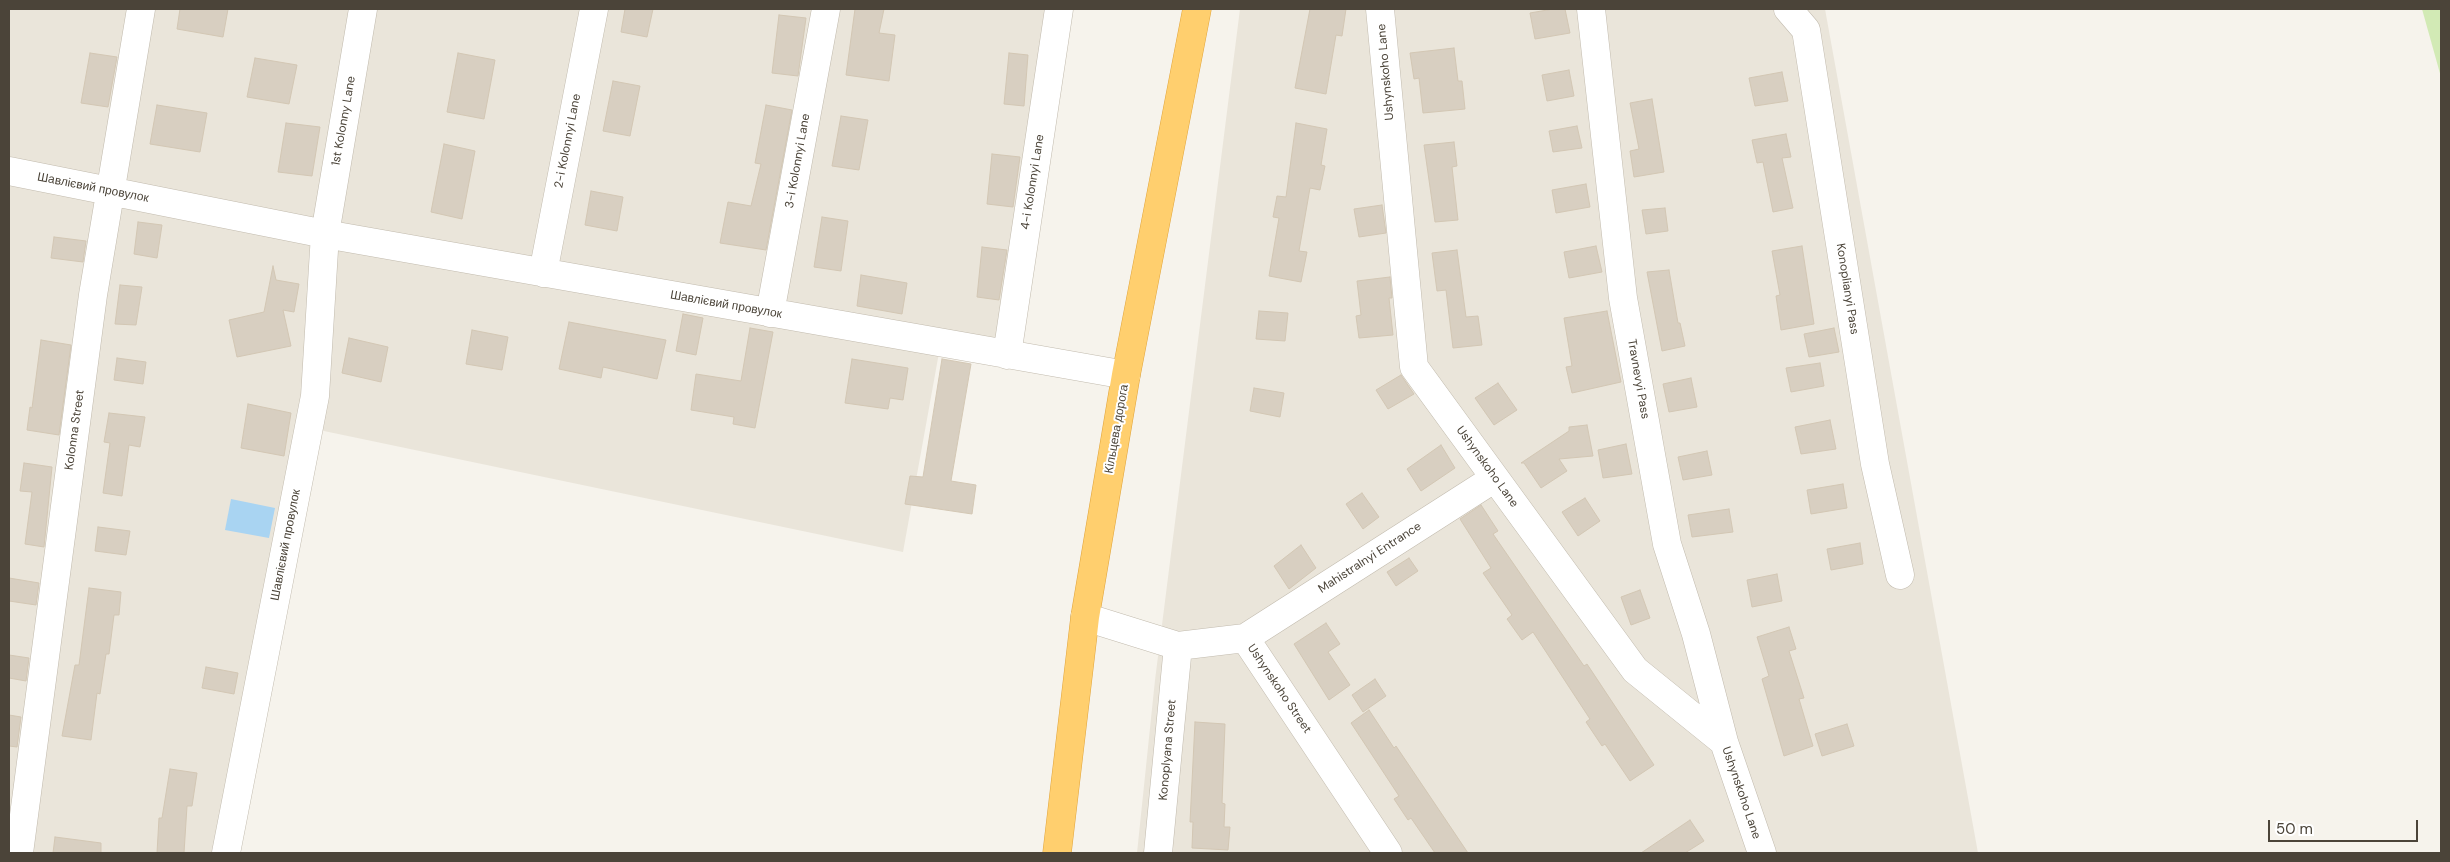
<!DOCTYPE html>
<html>
<head>
<meta charset="utf-8">
<style>
  body { margin:0 }
  #map { position:relative; width:2450px; height:862px; overflow:hidden; background:#f6f3ec; font-family:"DM Sans",sans-serif }
  canvas { display:block }
  .frame { position:absolute; inset:0; border:10px solid #4b4439; pointer-events:none }
  .scale { position:absolute; left:2268px; top:820px; width:150px; height:22px; box-sizing:border-box; border:2px solid #4b4439; border-top:0; padding-left:6px; font-size:15px; line-height:18px; white-space:nowrap; color:#4b4439; -webkit-text-stroke:4px #fff; paint-order:stroke }
</style>
</head>
<body>
<div id="map">
<canvas width="2450" height="862"></canvas>
<div class="frame"></div>
<div class="scale">50 m</div>
</div>
<script>
const context = document.querySelector('canvas').getContext('2d');
context.lineJoin = 'round';
function fillPath(path, color) { context.fillStyle = color; context.fill(path, 'evenodd'); }
const toPath = rows => new Path2D(rows.map(r => 'M' + r).join(''));
function strokePath(path, color, width, dash) { context.strokeStyle = color; context.lineWidth = width; context.lineCap = dash ? 'butt' : 'round'; context.setLineDash(dash || []); context.stroke(path); }
function drawText(font, color, halo, rows, align = 'center') {
  context.font = font + ' "DM Sans",sans-serif'; context.lineWidth = 4; context.setLineDash([]); context.textBaseline = 'middle'; context.strokeStyle = halo; context.fillStyle = color; for (const [text, x, y, turn = 0] of rows) {
    context.save(); context.translate(x, y); context.rotate((+turn || 0) * Math.PI / 180); context.textAlign = isNaN(turn) ? turn : align; if (halo) context.strokeText(text, 0, 0); context.fillText(text, 0, 0); context.restore();
  }
}
fillPath(toPath([
  [9,9,1049,9,999,344,942,336,903,552,300,426,223,853,9,853],
  [1240,9,1825,9,1978,853,1137,853,1155,680]
]), '#eae5da');
fillPath(toPath([
  [2422,9,2441,9,2441,77]
]), '#d2eab5');
fillPath(toPath([
  [231,499,275,508,269,538,225,530]
]), '#a9d4f2');
const building = toPath([
  [180,9,228,9,223,37,177,29,180,9],
  [625,9,653,9,647,37,621,32,625,9],
  [855,9,884,9,879,33,895,35,889,81,846,75,855,9],
  [1310,9,1346,9,1342,36,1336,35,1326,94,1295,88,1310,9],
  [1553,9,1565,9,1570,33,1535,39,1530,13,1553,9],
  [779,15,806,18,798,76,772,73,779,15],
  [1454,48,1458,81,1462,81,1465,109,1423,113,1419,78,1414,79,1410,53,1454,48],
  [90,53,117,57,108,107,81,103,90,53],
  [458,53,495,60,484,119,447,112,458,53],
  [1009,53,1028,55,1024,106,1004,104,1009,53],
  [255,58,297,65,289,104,247,97,255,58],
  [1569,70,1574,96,1547,101,1542,75,1569,70],
  [1782,72,1788,101,1755,106,1749,78,1782,72],
  [613,81,640,86,630,136,603,131,613,81],
  [1652,99,1664,172,1634,177,1630,151,1639,149,1630,103,1652,99],
  [157,105,207,113,200,152,150,144,157,105],
  [766,105,792,110,766,250,720,243,728,202,751,206,761,164,755,163,766,105],
  [841,116,868,120,859,170,832,166,841,116],
  [286,123,320,127,312,176,278,172,286,123],
  [1296,123,1327,129,1321,165,1325,166,1320,190,1310,188,1299,251,1307,252,1301,282,1269,276,1279,218,1273,217,1277,196,1286,197,1296,123],
  [1577,126,1582,148,1553,152,1549,131,1577,126],
  [1786,134,1791,157,1782,158,1793,208,1773,212,1763,162,1757,163,1752,140,1786,134],
  [1454,142,1457,166,1452,167,1458,220,1435,222,1424,145,1454,142],
  [444,144,475,151,462,219,431,212,444,144],
  [992,154,1020,157,1013,207,987,204,992,154],
  [1586,184,1590,207,1556,213,1552,190,1586,184],
  [591,191,623,197,617,231,585,225,591,191],
  [1382,205,1386,233,1359,237,1354,209,1382,205],
  [1665,208,1668,231,1646,234,1642,210,1665,208],
  [822,217,848,221,841,271,814,267,822,217],
  [138,222,162,225,157,258,134,254,138,222],
  [54,237,86,241,83,262,51,258,54,237],
  [1596,246,1602,272,1569,278,1564,252,1596,246],
  [1802,246,1814,324,1781,330,1776,296,1780,295,1772,251,1802,246],
  [982,247,1007,250,999,300,977,297,982,247],
  [1457,250,1466,317,1478,316,1482,345,1453,348,1446,290,1437,291,1432,253,1457,250],
  [273,266,276,280,299,284,294,312,283,310,291,346,237,357,229,320,264,312,273,266],
  [1669,270,1678,323,1680,323,1685,346,1662,351,1647,272,1669,270],
  [861,275,907,283,902,314,857,306,861,275],
  [1390,277,1392,298,1389,298,1393,335,1359,338,1356,316,1361,315,1357,281,1390,277],
  [120,285,142,287,136,325,115,324,120,285],
  [1259,311,1288,313,1285,341,1256,339,1259,311],
  [1607,311,1621,382,1572,393,1566,367,1572,366,1564,318,1607,311],
  [683,314,703,318,696,355,676,351,683,314],
  [569,322,666,340,657,379,603,367,601,378,559,369,569,322],
  [750,328,773,332,755,428,733,424,734,417,691,410,696,374,741,381,750,328],
  [1834,328,1839,352,1809,357,1804,334,1834,328],
  [472,330,508,337,502,370,466,364,472,330],
  [349,338,388,347,381,382,342,373,349,338],
  [41,340,71,345,59,435,27,430,30,407,32,408,41,340],
  [117,358,146,362,143,384,114,380,117,358],
  [852,359,908,368,903,400,890,398,888,409,845,403,852,359],
  [942,359,971,364,951,481,976,485,972,514,905,504,910,476,923,477,942,359],
  [1820,363,1824,386,1791,392,1786,368,1820,363],
  [1401,375,1414,394,1388,409,1376,390,1401,375],
  [1691,378,1697,407,1669,412,1663,384,1691,378],
  [1498,383,1517,410,1494,425,1475,398,1498,383],
  [1254,388,1284,393,1280,417,1250,411,1254,388],
  [248,404,291,413,284,456,241,448,248,404],
  [109,413,145,417,140,447,129,445,122,496,103,493,110,443,104,442,109,413],
  [1830,420,1836,449,1801,454,1795,427,1830,420],
  [1587,425,1593,456,1559,459,1567,471,1541,488,1524,463,1521,463,1569,431,1569,427,1587,425],
  [1626,444,1632,474,1603,478,1598,450,1626,444],
  [1441,445,1455,468,1421,491,1407,469,1441,445],
  [1707,451,1712,475,1683,480,1678,457,1707,451],
  [24,463,52,467,44,547,25,544,32,492,20,491,24,463],
  [1843,484,1847,508,1811,514,1807,490,1843,484],
  [1362,493,1379,517,1363,529,1346,504,1362,493],
  [1585,498,1600,521,1578,536,1562,512,1585,498],
  [1481,505,1498,531,1493,534,1584,666,1587,664,1654,765,1630,781,1605,744,1602,746,1586,722,1590,719,1533,632,1522,640,1507,619,1512,615,1483,573,1491,568,1460,519,1481,505],
  [1729,509,1733,532,1692,537,1688,515,1729,509],
  [98,527,130,531,126,555,95,551,98,527],
  [1860,543,1863,564,1831,570,1827,549,1860,543],
  [1301,545,1316,568,1289,589,1274,566,1301,545],
  [1409,558,1418,571,1396,586,1387,572,1409,558],
  [1777,574,1782,601,1752,607,1747,580,1777,574],
  [9,578,39,583,36,605,9,601,9,578],
  [89,588,121,592,119,615,114,615,109,654,106,654,100,694,97,693,91,740,62,736,75,665,79,665,89,588],
  [1640,590,1650,618,1631,625,1621,597,1640,590],
  [1326,623,1340,644,1328,652,1350,685,1329,700,1294,644,1326,623],
  [1789,627,1796,649,1789,651,1804,698,1799,699,1813,746,1784,756,1762,679,1769,676,1757,637,1789,627],
  [9,655,29,658,26,681,9,678,9,655],
  [206,667,238,673,234,694,202,688,206,667],
  [1375,679,1386,696,1363,712,1352,695,1375,679],
  [1369,710,1394,748,1396,746,1468,853,1435,853,1411,818,1408,820,1394,799,1399,796,1351,723,1369,710],
  [9,715,21,717,17,747,9,746,9,715],
  [1195,722,1225,724,1222,803,1225,804,1224,827,1230,827,1228,850,1192,848,1193,822,1190,822,1195,722],
  [1847,724,1854,746,1822,756,1815,734,1847,724],
  [170,769,197,773,192,806,187,806,184,853,157,853,159,818,162,818,170,769],
  [1690,820,1704,841,1685,853,1641,853,1690,820],
  [55,837,101,843,101,853,53,853,55,837]
]);
fillPath(building, '#d8cfc1');
strokePath(building, '#d3c7b4', 1);
const minor = toPath([
  [1380,9,1414,367,1635,670,1724,742,1762,853],
  [1591,9,1623,298,1667,544,1696,634,1724,742],
  [1788,9,1806,30,1875,464,1900,575],
  [9,171,325,234,1126,375],
  [543,273,594,9],
  [770,313,826,9],
  [1007,355,1059,9],
  [1085,617,1178,646,1245,638,1388,853],
  [1245,638,1495,478],
  [19,853,93,295,141,9],
  [226,853,315,396,325,234,363,9],
  [1158,853,1178,646]
]);
const highway = toPath([
  [1057,853,1085,617,1126,375,1197,9]
]);
strokePath(minor, '#c2bbae', 29);
strokePath(highway, '#e0a43c', 29);
strokePath(minor, '#fff', 28);
strokePath(highway, '#ffcf6e', 28);
drawText('12px', '#4b4439', '#fff', [
  ["Ushynskoho Lane",1386,72,-95],
  ["1st Kolonny Lane",344,121,-80],
  ["2-i Kolonnyi Lane",568,141,-79],
  ["3-i Kolonnyi Lane",798,161,-80],
  ["4-i Kolonnyi Lane",1033,182,-81],
  ["Шавлієвий провулок",93,188,11],
  ["Konoplianyi Pass",1847,289,81],
  ["Шавлієвий провулок",726,305,10],
  ["Travnevyi Pass",1638,379,80],
  ["Кільцева дорога",1117,429,-80],
  ["Kolonna Street",75,430,-82],
  ["Ushynskoho Lane",1487,467,54],
  ["Шавлієвий провулок",286,545,-79],
  ["Mahistralnyi Entrance",1370,558,-33],
  ["Ushynskoho Street",1279,689,56],
  ["Konoplyana Street",1168,750,-85],
  ["Ushynskoho Lane",1741,793,71]
]);
</script>
</body>
</html>
